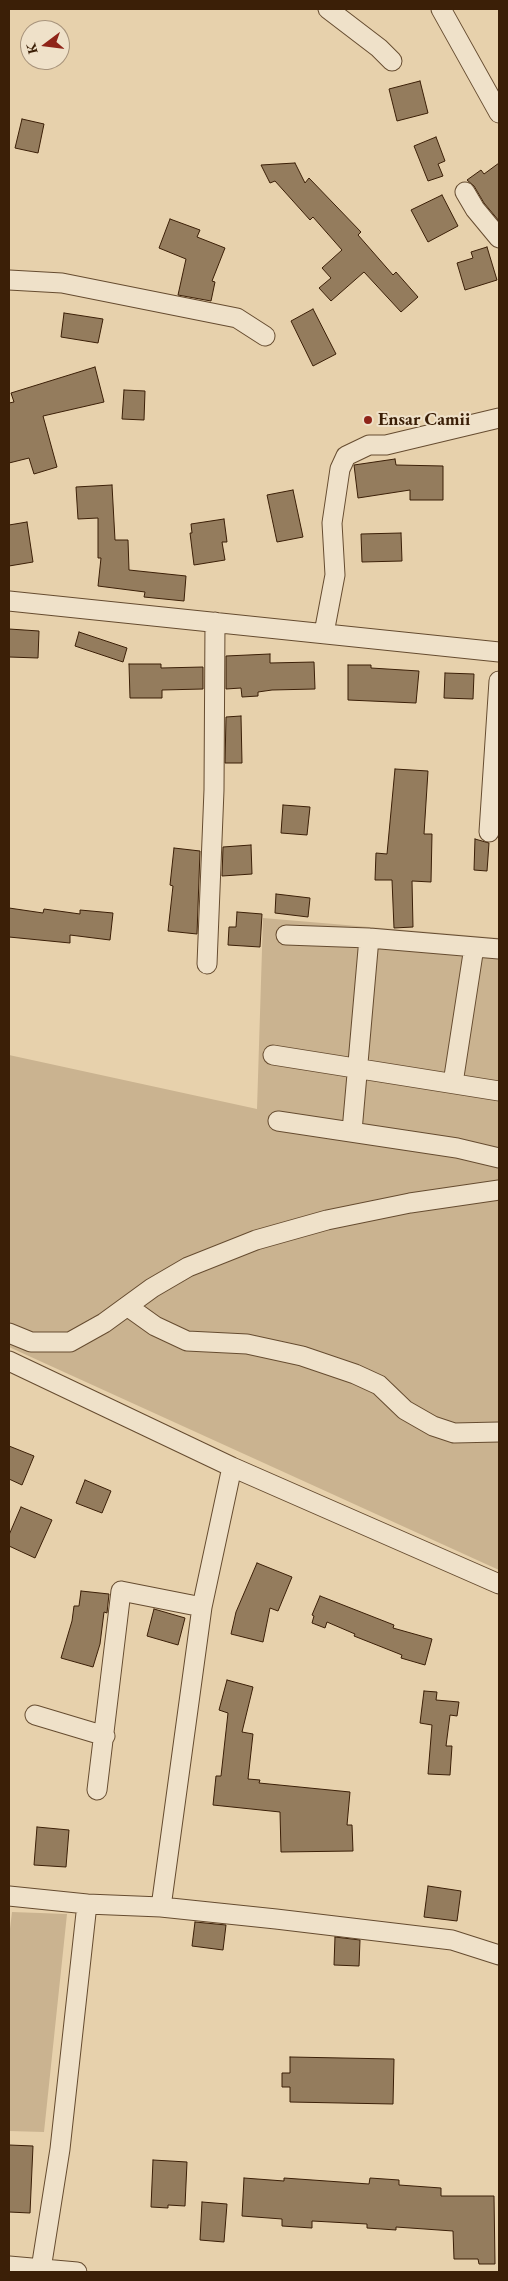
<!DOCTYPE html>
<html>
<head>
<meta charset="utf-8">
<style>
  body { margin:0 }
  #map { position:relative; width:508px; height:2281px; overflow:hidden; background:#e7d1ac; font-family:"EB Garamond",serif }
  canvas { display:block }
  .frame { position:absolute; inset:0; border:10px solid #3b1f07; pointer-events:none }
  .north { position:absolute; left:20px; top:20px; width:50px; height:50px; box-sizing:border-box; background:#efe1c9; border:1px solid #a7937b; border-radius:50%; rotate:255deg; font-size:14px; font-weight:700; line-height:20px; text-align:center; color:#3b1f07 }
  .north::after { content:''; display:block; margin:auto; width:18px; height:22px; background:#8f2418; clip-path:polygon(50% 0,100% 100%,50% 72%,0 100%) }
</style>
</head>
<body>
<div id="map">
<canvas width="508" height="2281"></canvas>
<div class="frame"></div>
<div class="north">K</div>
</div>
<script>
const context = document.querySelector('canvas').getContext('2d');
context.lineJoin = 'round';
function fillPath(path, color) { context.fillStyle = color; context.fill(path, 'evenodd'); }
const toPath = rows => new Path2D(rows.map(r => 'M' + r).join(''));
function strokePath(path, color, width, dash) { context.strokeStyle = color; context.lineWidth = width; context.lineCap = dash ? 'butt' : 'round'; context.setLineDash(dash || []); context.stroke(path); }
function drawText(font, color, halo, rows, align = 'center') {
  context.font = font + ' "EB Garamond",serif'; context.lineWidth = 4; context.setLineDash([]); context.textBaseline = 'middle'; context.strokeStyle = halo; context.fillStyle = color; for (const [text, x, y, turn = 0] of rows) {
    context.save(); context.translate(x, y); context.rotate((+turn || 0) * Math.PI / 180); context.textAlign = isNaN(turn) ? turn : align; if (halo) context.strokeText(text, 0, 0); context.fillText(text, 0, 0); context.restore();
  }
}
fillPath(toPath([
  [263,918,499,938,499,1570,9,1347,9,1055,257,1109],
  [12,1912,67,1914,44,2132,9,2131,9,1937]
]), '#cab390');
const building = toPath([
  [420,81,428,113,397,121,389,89,420,81],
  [22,119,44,124,38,153,15,148,22,119],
  [436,137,445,161,438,164,443,176,428,181,414,146,436,137],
  [295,163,305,183,309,178,361,232,358,235,393,275,396,272,418,297,401,312,364,272,331,301,319,288,331,278,322,268,342,250,313,217,310,220,275,181,270,183,261,165,295,163],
  [499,163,499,221,484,203,474,186,467,180,481,170,484,174,499,163],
  [442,195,458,226,428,242,411,210,442,195],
  [170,219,200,230,197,237,225,248,212,281,215,282,211,301,178,295,186,259,159,248,170,219],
  [487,247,497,280,465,290,457,263,473,258,471,252,487,247],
  [313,309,336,354,313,366,291,321,313,309],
  [64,313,103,319,98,343,61,337,64,313],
  [95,367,104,402,43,416,57,467,34,474,29,458,9,463,9,403,14,402,11,393,95,367],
  [124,390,145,391,144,420,122,419,124,390],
  [395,459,396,465,443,466,443,500,410,500,410,490,358,498,354,465,395,459],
  [112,485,115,540,128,540,129,570,186,576,184,601,144,597,145,592,98,586,101,558,98,558,98,518,78,519,76,487,112,485],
  [293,490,303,537,277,542,267,495,293,490],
  [224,519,227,542,222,542,225,560,194,565,190,533,192,533,191,524,224,519],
  [27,522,33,562,9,566,9,525,27,522],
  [401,533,402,561,362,562,361,534,401,533],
  [9,629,39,631,38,658,9,657,9,629],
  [79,632,127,648,123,662,75,646,79,632],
  [270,654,270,663,314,662,315,689,272,690,258,692,258,696,242,697,241,688,226,689,226,656,270,654],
  [129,664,161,664,161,668,203,667,203,689,162,690,162,698,130,698,129,664],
  [348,665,371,665,371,668,419,671,416,703,348,700,348,665],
  [445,673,474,674,473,699,444,698,445,673],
  [241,716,242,763,225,763,226,717,241,716],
  [395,769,428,771,424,834,432,834,431,882,412,881,413,927,394,928,392,880,375,880,376,853,387,854,395,769],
  [283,805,310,807,307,835,281,833,283,805],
  [475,839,489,843,487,871,474,870,475,839],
  [251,845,252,874,222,876,223,847,251,845],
  [174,848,200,851,197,934,168,931,173,886,170,885,174,848],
  [276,894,310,898,308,917,275,913,276,894],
  [9,908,43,913,44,909,80,914,80,910,113,913,110,940,70,935,70,943,9,937,9,908],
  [237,912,262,914,260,947,228,945,229,927,236,927,237,912],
  [9,1446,34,1456,22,1485,9,1479,9,1446],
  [85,1480,111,1491,102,1513,76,1503,85,1480],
  [21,1507,52,1520,35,1558,9,1546,9,1535,21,1507],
  [257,1563,292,1577,278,1611,270,1608,263,1642,231,1634,236,1612,257,1563],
  [81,1591,109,1594,107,1613,104,1612,100,1644,93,1667,61,1658,72,1621,74,1606,79,1606,81,1591],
  [320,1596,394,1625,393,1628,432,1639,425,1665,401,1658,402,1655,354,1636,355,1634,327,1622,325,1628,312,1623,314,1616,312,1615,320,1596],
  [154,1609,185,1618,178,1645,147,1636,154,1609],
  [227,1680,253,1687,242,1732,253,1734,248,1779,260,1780,259,1783,350,1792,347,1825,352,1825,353,1851,281,1852,280,1812,213,1805,216,1776,221,1776,228,1713,219,1710,227,1680],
  [424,1691,437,1692,436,1700,459,1702,457,1716,450,1715,446,1746,452,1746,450,1775,428,1774,432,1725,420,1723,424,1691],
  [37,1827,69,1830,66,1867,34,1865,37,1827],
  [428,1886,461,1891,457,1921,424,1917,428,1886],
  [195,1922,226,1925,223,1950,192,1946,195,1922],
  [335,1937,360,1940,359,1966,334,1965,335,1937],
  [290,2057,394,2059,393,2104,290,2102,290,2087,282,2087,282,2073,290,2073,290,2057],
  [9,2145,33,2146,30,2213,9,2212,9,2145],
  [153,2160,187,2162,185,2206,168,2205,168,2208,151,2207,153,2160],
  [244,2178,284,2181,284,2178,369,2184,370,2178,399,2180,399,2185,441,2188,441,2196,494,2196,495,2264,479,2264,478,2259,454,2259,453,2231,396,2227,396,2230,367,2228,367,2224,312,2221,312,2228,282,2226,282,2219,242,2216,244,2178],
  [202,2202,227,2204,224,2242,200,2240,202,2202]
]);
fillPath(building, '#947c5d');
strokePath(building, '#3b1f07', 1);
const minor = toPath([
  [328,9,379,48,392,61],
  [441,9,499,113],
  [465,192,475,209,499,238],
  [9,280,62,283,237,318,265,336],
  [9,601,499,652],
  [324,633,335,575,332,523,340,469,346,456,369,445,386,445,499,418],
  [489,832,499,681],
  [286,935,369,938,499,949],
  [207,964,214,790,215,622],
  [273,1055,499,1091],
  [453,1083,474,947],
  [278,1121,457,1148,499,1158],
  [352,1131,369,938],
  [127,1306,155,1326,187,1341,247,1344,302,1356,355,1374,379,1385,405,1410,433,1426,454,1433,499,1432],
  [9,1333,31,1342,70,1342,104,1323,152,1288,188,1267,256,1240,327,1220,410,1203,499,1190],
  [9,1361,232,1467,499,1584],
  [35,1715,105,1736],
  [97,1790,121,1591,202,1607],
  [9,1896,87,1904,161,1907,276,1919,452,1940,499,1955],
  [161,1907,202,1607,232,1467],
  [9,2266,77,2272],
  [41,2269,60,2149,87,1904]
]);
strokePath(minor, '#664c30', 21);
strokePath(minor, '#efe1c9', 19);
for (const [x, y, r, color] of [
  [368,420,5,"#8f2418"]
]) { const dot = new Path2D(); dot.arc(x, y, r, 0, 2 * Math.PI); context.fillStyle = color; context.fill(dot); strokePath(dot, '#efe1c9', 2); }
drawText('bold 18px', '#3b1f07', '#efe1c9', [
  ["Ensar Camii",378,420]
], 'left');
</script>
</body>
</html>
